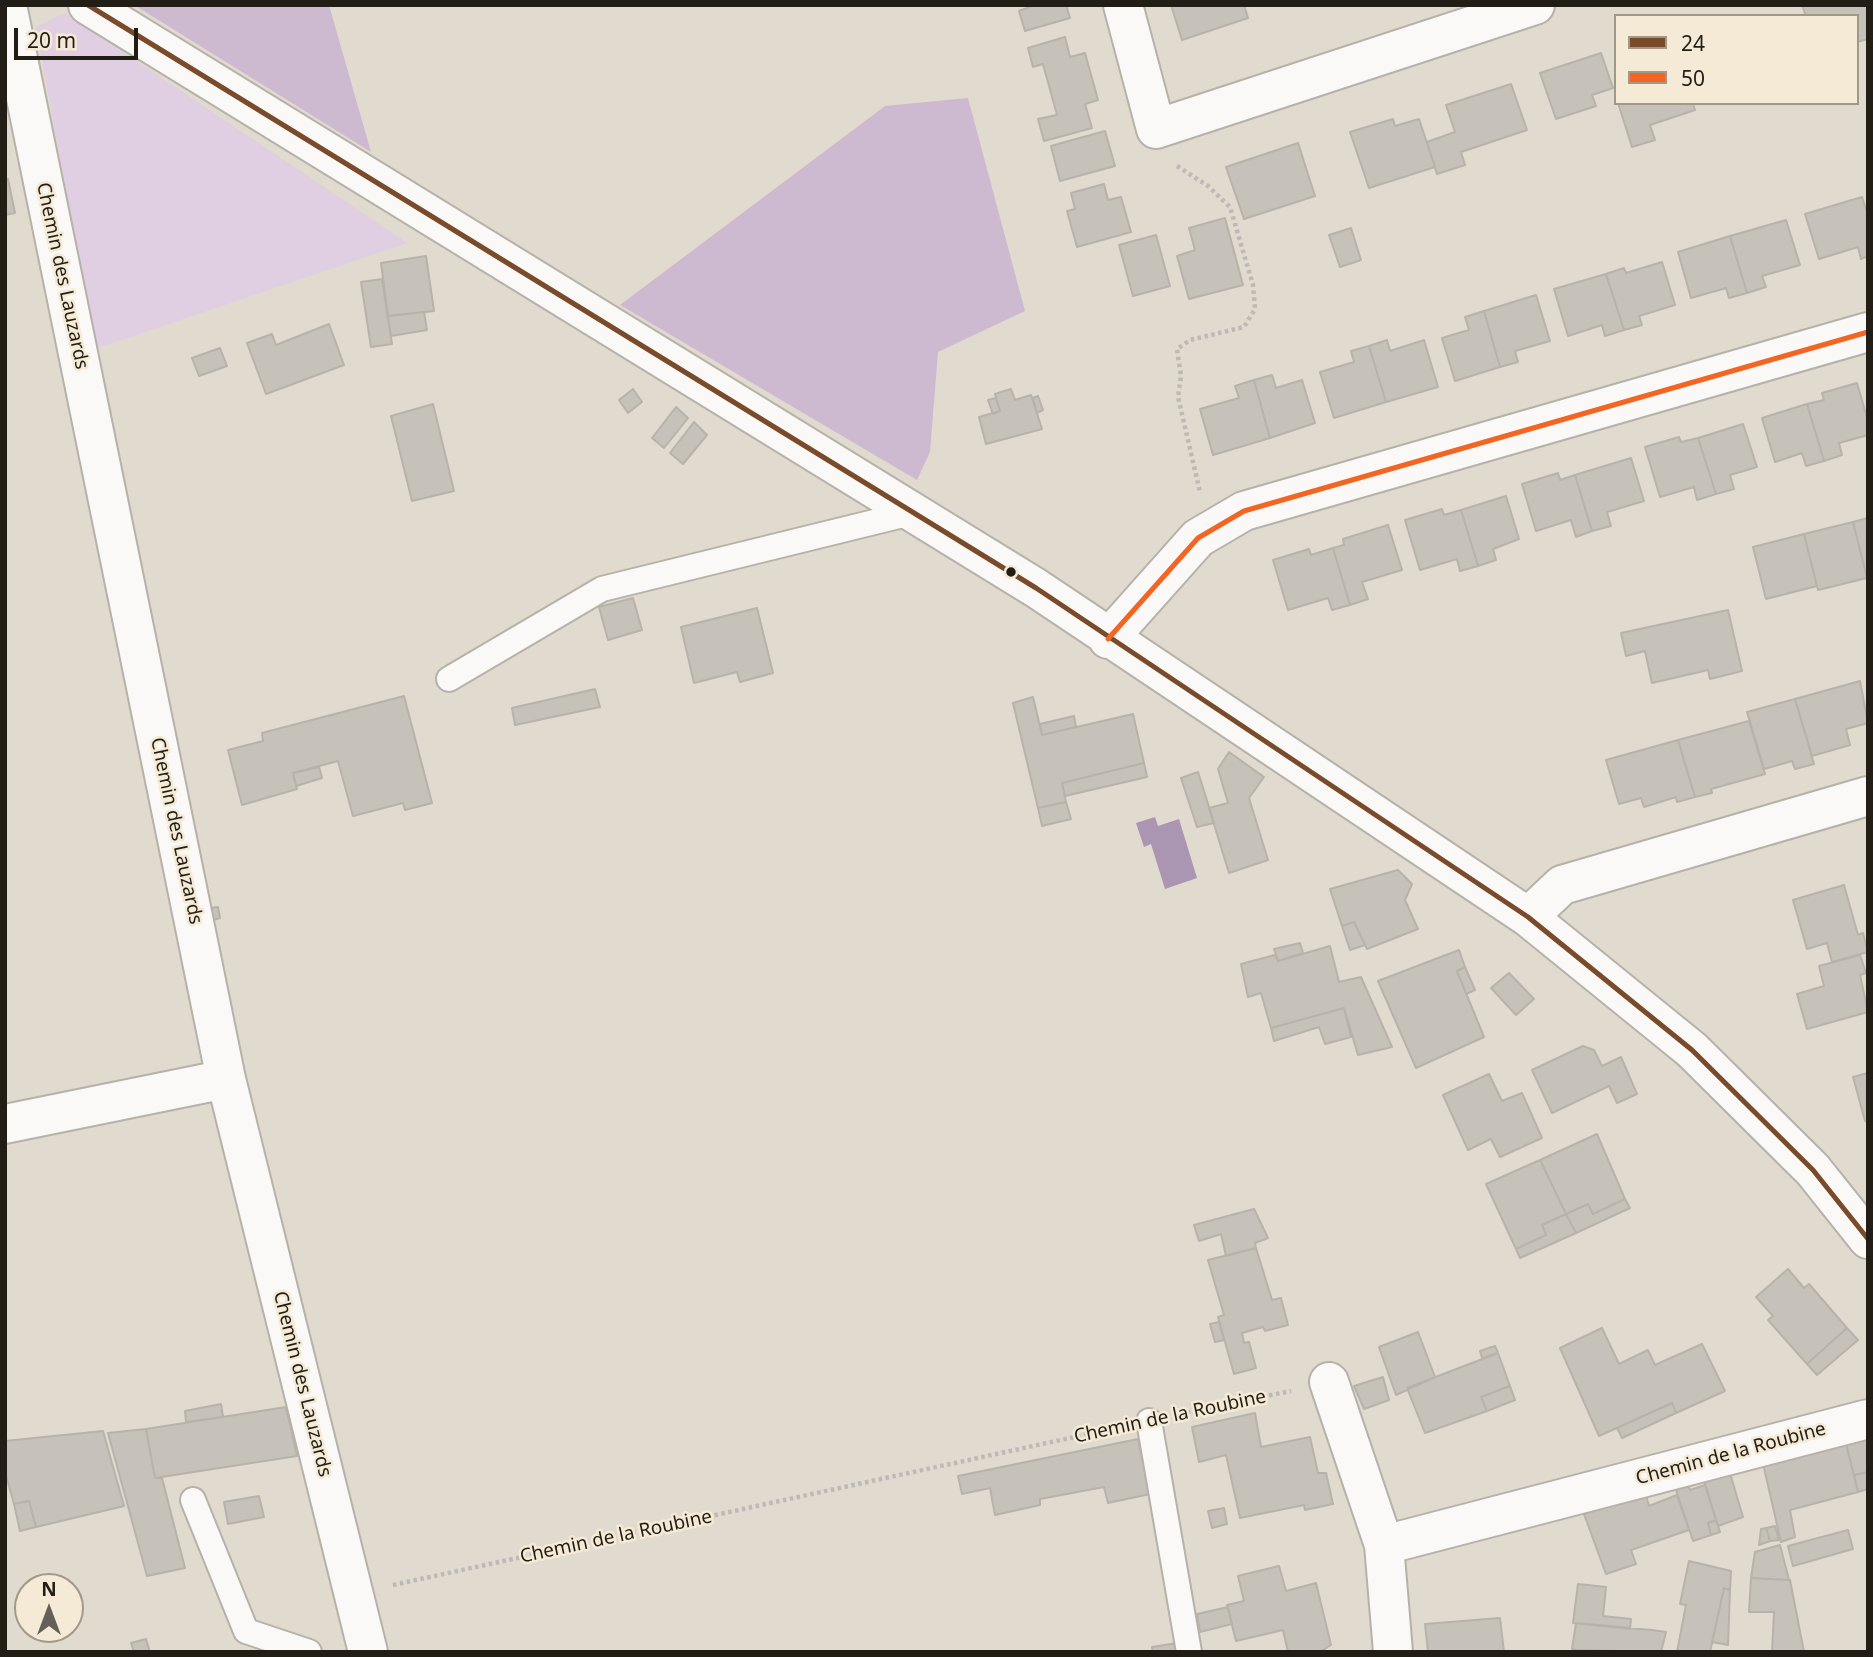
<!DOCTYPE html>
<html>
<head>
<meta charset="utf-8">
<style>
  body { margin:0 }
  #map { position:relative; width:1873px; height:1657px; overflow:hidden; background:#e0dacf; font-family:"Noto Sans",sans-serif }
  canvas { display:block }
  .frame { position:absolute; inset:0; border:7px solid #221e16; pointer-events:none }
  .legend { position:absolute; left:1614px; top:14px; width:245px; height:91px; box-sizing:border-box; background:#f5ead5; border:2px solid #a19889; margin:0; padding:9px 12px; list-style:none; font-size:21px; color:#221e16 }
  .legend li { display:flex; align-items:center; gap:14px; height:35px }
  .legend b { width:35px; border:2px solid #a19889 }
  .north { position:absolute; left:14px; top:1573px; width:70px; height:70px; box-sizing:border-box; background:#f5ead5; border:2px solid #a19889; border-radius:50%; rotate:0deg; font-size:19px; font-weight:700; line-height:28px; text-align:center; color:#221e16 }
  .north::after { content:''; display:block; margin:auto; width:24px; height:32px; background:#646057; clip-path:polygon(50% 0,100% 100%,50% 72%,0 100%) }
  .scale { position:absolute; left:14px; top:28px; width:124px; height:32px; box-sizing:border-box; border:4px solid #221e16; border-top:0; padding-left:9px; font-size:21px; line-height:24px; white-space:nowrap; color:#221e16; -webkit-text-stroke:5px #f5ead5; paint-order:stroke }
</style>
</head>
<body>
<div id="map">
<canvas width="1873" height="1657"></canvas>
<div class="frame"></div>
<ul class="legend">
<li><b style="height:9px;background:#7a4b2a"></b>24</li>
<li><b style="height:9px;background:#f26522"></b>50</li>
</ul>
<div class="north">N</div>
<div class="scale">20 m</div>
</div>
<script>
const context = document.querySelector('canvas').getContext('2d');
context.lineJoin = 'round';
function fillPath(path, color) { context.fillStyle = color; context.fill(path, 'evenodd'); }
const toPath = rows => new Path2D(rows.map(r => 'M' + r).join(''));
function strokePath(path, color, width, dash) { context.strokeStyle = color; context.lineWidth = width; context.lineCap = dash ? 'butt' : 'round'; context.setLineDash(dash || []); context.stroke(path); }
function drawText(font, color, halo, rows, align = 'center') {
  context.font = font + ' "Noto Sans",sans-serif'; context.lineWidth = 5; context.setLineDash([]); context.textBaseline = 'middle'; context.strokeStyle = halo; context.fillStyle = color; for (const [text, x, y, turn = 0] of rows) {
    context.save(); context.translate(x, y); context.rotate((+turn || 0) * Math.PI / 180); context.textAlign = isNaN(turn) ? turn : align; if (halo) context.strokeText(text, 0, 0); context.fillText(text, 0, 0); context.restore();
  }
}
fillPath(toPath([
  [65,13,407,243,95,349,36,27]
]), '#e0cee3');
fillPath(toPath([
  [134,5,329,5,371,152],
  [968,98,1025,311,938,352,930,452,917,480,620,305,885,106]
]), '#cdbad1');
fillPath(toPath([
  [1155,817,1158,826,1179,819,1197,878,1165,889,1151,844,1144,847,1136,823]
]), '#aa95b3');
const building = toPath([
  [1035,5,1066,5,1070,18,1025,31,1019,11,1035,5],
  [1171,5,1244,5,1248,18,1182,40,1171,5],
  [1802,5,1868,5,1868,39,1857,42,1857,16,1806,16,1802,5],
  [1065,37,1070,57,1085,53,1098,100,1085,104,1092,128,1044,141,1038,119,1057,115,1043,64,1033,67,1028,48,1065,37],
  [1601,53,1613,88,1592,95,1596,106,1556,119,1540,73,1601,53],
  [1511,84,1527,130,1461,152,1465,165,1437,174,1427,142,1455,132,1446,105,1511,84],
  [1618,103,1693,103,1695,110,1650,125,1655,140,1632,147,1618,103],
  [1393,119,1395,126,1419,119,1435,167,1369,188,1350,132,1393,119],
  [1105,131,1115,166,1060,181,1051,146,1105,131],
  [1298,143,1315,196,1244,219,1226,167,1298,143],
  [8,179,15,213,5,215,5,180,8,179],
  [1104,184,1108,200,1121,197,1131,232,1077,247,1067,211,1075,209,1071,193,1104,184],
  [1862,197,1868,216,1868,256,1861,259,1858,247,1819,259,1805,214,1862,197],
  [1225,218,1243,285,1189,299,1177,256,1195,250,1189,228,1225,218],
  [1786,220,1800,265,1762,276,1766,287,1747,293,1730,236,1786,220],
  [1351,228,1361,260,1340,267,1329,235,1351,228],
  [1156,235,1170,286,1133,296,1119,245,1156,235],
  [1730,236,1747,293,1729,298,1726,288,1691,298,1678,252,1730,236],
  [426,256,434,311,388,316,381,263,426,256],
  [1662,262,1675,305,1639,316,1642,325,1624,330,1606,274,1624,268,1626,273,1662,262],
  [1606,274,1624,330,1605,336,1602,325,1568,336,1554,289,1606,274],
  [382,279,392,344,371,347,361,282,382,279],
  [1536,295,1550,341,1515,351,1518,362,1500,367,1484,311,1536,295],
  [1484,311,1500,367,1455,381,1442,338,1469,330,1465,317,1484,311],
  [424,312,427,330,391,336,388,316,424,312],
  [329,324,344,365,266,394,247,343,272,334,276,345,329,324],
  [1387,340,1390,351,1424,340,1438,387,1386,402,1369,346,1387,340],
  [1369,346,1386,402,1334,418,1320,372,1354,362,1351,351,1369,346],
  [220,348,227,366,199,376,192,358,220,348],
  [1272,375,1276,388,1302,380,1315,423,1270,438,1254,380,1272,375],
  [1254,380,1270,438,1213,455,1200,409,1239,398,1235,386,1254,380],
  [1857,383,1868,421,1868,435,1839,443,1842,455,1824,461,1807,404,1824,400,1822,393,1857,383],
  [633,389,642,402,628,413,619,400,633,389],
  [1011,389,1015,400,1031,395,1042,429,986,444,979,417,1000,411,995,394,1011,389],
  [1038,396,1043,410,1037,413,1033,398,1038,396],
  [996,398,1000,411,993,414,988,400,996,398],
  [433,404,454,491,412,501,391,416,433,404],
  [1807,404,1824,461,1806,466,1802,453,1775,462,1762,418,1807,404],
  [676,407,688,418,664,448,652,438,676,407],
  [694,422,707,435,683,464,670,453,694,422],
  [1743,424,1757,467,1730,475,1734,489,1716,494,1698,438,1743,424],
  [1679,437,1681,442,1698,438,1716,494,1697,500,1694,487,1660,497,1645,447,1679,437],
  [1631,458,1644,501,1607,512,1611,526,1592,531,1575,475,1631,458],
  [1558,473,1560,480,1575,475,1592,531,1576,537,1571,520,1536,531,1522,484,1558,473],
  [1506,496,1519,539,1493,549,1496,560,1478,566,1461,510,1506,496],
  [1442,509,1444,515,1461,510,1478,566,1460,571,1457,559,1420,570,1405,520,1442,509],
  [1868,518,1868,578,1867,578,1853,522,1868,518],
  [1853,522,1867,578,1818,590,1804,534,1853,522],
  [1388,525,1402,570,1362,582,1368,599,1350,605,1333,548,1344,545,1343,539,1388,525],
  [1804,534,1817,586,1766,599,1753,547,1804,534],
  [1333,548,1350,605,1332,610,1328,598,1288,610,1273,560,1309,549,1311,555,1333,548],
  [633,598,642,630,608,640,599,607,633,598],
  [757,608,773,673,740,682,737,672,694,683,681,627,757,608],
  [1728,610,1742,671,1710,679,1708,670,1652,683,1645,651,1626,656,1621,633,1728,610],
  [1860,681,1868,723,1846,729,1850,745,1812,756,1795,699,1860,681],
  [595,689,600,707,515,725,512,708,595,689],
  [404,696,432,803,405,810,403,803,353,816,338,761,293,773,297,789,242,805,228,750,263,741,262,733,404,696],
  [1033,697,1042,735,1133,714,1144,763,1062,783,1066,802,1038,808,1013,703,1033,697],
  [1795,699,1814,764,1795,769,1792,761,1764,769,1747,712,1795,699],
  [1074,716,1076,727,1042,735,1040,724,1074,716],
  [1749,721,1765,774,1711,789,1712,793,1695,797,1678,740,1749,721],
  [1678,740,1695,797,1677,802,1676,797,1644,807,1641,798,1619,804,1606,760,1678,740],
  [1229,752,1264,777,1249,798,1268,860,1229,873,1209,808,1228,803,1218,769,1229,752],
  [1144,763,1147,777,1065,796,1062,783,1144,763],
  [319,767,322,778,296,786,293,773,319,767],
  [1198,772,1214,823,1197,827,1181,778,1198,772],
  [1066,802,1071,819,1042,826,1038,808,1066,802],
  [1398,870,1412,884,1405,900,1418,929,1367,949,1354,922,1342,926,1330,889,1398,870],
  [1844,885,1858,935,1863,933,1868,952,1832,962,1827,943,1807,949,1793,900,1844,885],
  [218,907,220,918,207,922,203,909,218,907],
  [1354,922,1365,945,1350,950,1342,926,1354,922],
  [1300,943,1303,953,1278,961,1274,949,1300,943],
  [1330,946,1339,982,1361,977,1392,1047,1358,1055,1344,1008,1271,1028,1261,993,1248,997,1241,964,1275,955,1278,961,1330,946],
  [1459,950,1465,967,1457,971,1484,1037,1416,1068,1378,981,1459,950],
  [1860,955,1866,973,1860,975,1868,1012,1807,1029,1797,994,1824,986,1819,966,1860,955],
  [1465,967,1475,990,1466,994,1457,971,1465,967],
  [1509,973,1534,999,1516,1015,1491,988,1509,973],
  [1344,1008,1351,1037,1325,1044,1319,1027,1274,1041,1271,1028,1344,1008],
  [1583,1046,1594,1050,1602,1066,1621,1057,1637,1094,1617,1103,1609,1086,1552,1113,1532,1070,1583,1046],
  [1868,1073,1868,1121,1865,1121,1853,1077,1868,1073],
  [1489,1074,1502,1101,1522,1093,1542,1138,1500,1157,1491,1139,1468,1150,1443,1095,1489,1074],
  [1597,1134,1625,1199,1593,1214,1588,1204,1566,1214,1540,1160,1597,1134],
  [1540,1160,1566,1214,1542,1225,1546,1235,1516,1249,1486,1184,1540,1160],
  [1625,1199,1630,1208,1576,1233,1566,1214,1588,1204,1593,1214,1625,1199],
  [1254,1209,1268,1238,1255,1243,1256,1248,1226,1256,1221,1234,1199,1241,1194,1225,1254,1209],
  [1566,1214,1576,1233,1520,1258,1516,1249,1546,1235,1542,1225,1566,1214],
  [1256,1248,1272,1300,1281,1298,1288,1325,1265,1331,1263,1327,1242,1333,1244,1343,1249,1342,1256,1368,1234,1374,1218,1317,1224,1315,1208,1260,1256,1248],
  [1788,1269,1804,1288,1809,1284,1847,1328,1807,1364,1768,1320,1773,1316,1756,1297,1788,1269],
  [1219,1322,1224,1340,1215,1342,1210,1324,1219,1322],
  [1602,1328,1619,1364,1648,1350,1655,1365,1702,1344,1725,1391,1676,1413,1672,1403,1599,1436,1560,1348,1602,1328],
  [1847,1328,1858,1340,1817,1375,1807,1364,1847,1328],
  [1418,1332,1435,1377,1396,1395,1379,1347,1418,1332],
  [1495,1346,1498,1353,1482,1358,1480,1351,1495,1346],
  [1498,1353,1510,1386,1481,1397,1487,1411,1425,1433,1407,1388,1498,1353],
  [1383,1377,1389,1400,1364,1409,1354,1386,1383,1377],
  [1510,1386,1515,1400,1487,1411,1481,1397,1510,1386],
  [1672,1403,1676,1413,1622,1438,1617,1428,1672,1403],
  [221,1404,223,1417,186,1422,185,1411,221,1404],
  [286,1407,297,1456,155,1478,146,1429,286,1407],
  [1255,1413,1261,1447,1310,1437,1318,1473,1326,1473,1333,1504,1305,1510,1304,1505,1240,1518,1226,1455,1199,1462,1192,1427,1255,1413],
  [146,1429,155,1478,162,1478,185,1568,147,1576,108,1433,146,1429],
  [103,1431,124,1506,36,1527,29,1501,14,1504,5,1472,5,1441,103,1431],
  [1868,1434,1868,1472,1854,1475,1845,1440,1868,1434],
  [1138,1439,1150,1494,1108,1503,1104,1487,1040,1499,1040,1505,995,1515,990,1488,962,1494,958,1476,1138,1439],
  [1845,1440,1858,1492,1790,1510,1795,1537,1781,1542,1762,1459,1845,1440],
  [1729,1470,1743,1517,1718,1526,1703,1477,1729,1470],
  [1868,1472,1868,1489,1858,1492,1854,1475,1868,1472],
  [1705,1485,1716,1520,1708,1523,1711,1535,1693,1541,1676,1490,1688,1486,1690,1490,1705,1485],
  [1646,1495,1649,1506,1677,1495,1689,1530,1631,1550,1636,1564,1606,1574,1584,1514,1646,1495],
  [259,1496,264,1517,228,1524,224,1502,259,1496],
  [29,1501,36,1527,20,1531,14,1504,29,1501],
  [1224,1508,1227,1524,1212,1528,1208,1511,1224,1508],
  [1716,1520,1720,1532,1711,1535,1708,1523,1716,1520],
  [1775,1526,1779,1540,1770,1541,1766,1528,1775,1526],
  [1766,1528,1770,1541,1759,1545,1761,1529,1766,1528],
  [1848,1530,1853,1549,1793,1566,1788,1546,1848,1530],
  [1780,1545,1789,1580,1751,1578,1755,1552,1780,1545],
  [1689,1561,1731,1571,1730,1590,1724,1588,1710,1652,1677,1652,1686,1605,1680,1604,1689,1561],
  [1279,1566,1286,1591,1316,1583,1331,1645,1320,1652,1288,1652,1283,1630,1236,1641,1227,1605,1244,1601,1238,1576,1279,1566],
  [1751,1578,1790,1580,1804,1652,1772,1652,1774,1612,1749,1612,1751,1578],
  [1578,1584,1606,1587,1603,1616,1631,1619,1630,1629,1573,1623,1578,1584],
  [1724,1588,1730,1590,1728,1645,1712,1642,1724,1588],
  [1228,1607,1232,1624,1200,1632,1197,1614,1228,1607],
  [1500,1618,1504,1652,1428,1652,1425,1624,1500,1618],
  [1576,1623,1652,1630,1666,1632,1661,1652,1576,1650,1572,1649,1576,1623],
  [146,1639,150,1652,134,1652,131,1643,146,1639],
  [1177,1643,1179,1652,1153,1652,1152,1647,1177,1643]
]);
fillPath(building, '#c6c2b9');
strokePath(building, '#b7b3aa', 2);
const lane = toPath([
  [449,679,602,589,911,513],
  [1149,1421,1189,1652],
  [193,1500,246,1631,309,1652]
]);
const street = toPath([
  [7,5,226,1079,368,1652],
  [88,5,1036,588,1528,917,1692,1050,1813,1170,1868,1239],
  [1123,5,1156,129,1535,5],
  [1108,639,1198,538,1244,511,1868,332],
  [1528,917,1562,885,1868,796],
  [5,1124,226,1079],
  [1329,1382,1384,1545,1868,1419],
  [1384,1545,1393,1652]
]);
strokePath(lane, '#b7b2a9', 28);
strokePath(street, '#b7b2a9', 42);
strokePath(toPath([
  [1177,166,1208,186,1230,207,1253,285,1255,309,1244,327,1190,340,1177,349,1181,376,1178,397,1200,492],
  [1180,1414,1291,1391],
  [393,1585,1116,1428]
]), '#bdbab6', 4.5, [3.5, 3.5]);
strokePath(lane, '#faf9f8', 24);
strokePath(street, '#faf9f8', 38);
strokePath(toPath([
  [88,5,1036,588,1528,917,1692,1050,1813,1170,1868,1239]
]), '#7a4b2a', 5);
strokePath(toPath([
  [1108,639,1198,538,1244,511,1868,332]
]), '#f26522', 5);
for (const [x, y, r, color] of [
  [1011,572,6,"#221e16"]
]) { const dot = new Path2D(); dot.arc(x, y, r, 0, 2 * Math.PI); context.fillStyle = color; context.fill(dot); strokePath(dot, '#f5ead5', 2.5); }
drawText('19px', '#221e16', '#f5ead5', [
  ["Chemin des Lauzards",62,276,78],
  ["Chemin des Lauzards",176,831,78],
  ["Chemin des Lauzards",302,1384,76],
  ["Chemin de la Roubine",1170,1417,-12],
  ["Chemin de la Roubine",1731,1454,-15],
  ["Chemin de la Roubine",616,1537,-12]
]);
</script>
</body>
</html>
